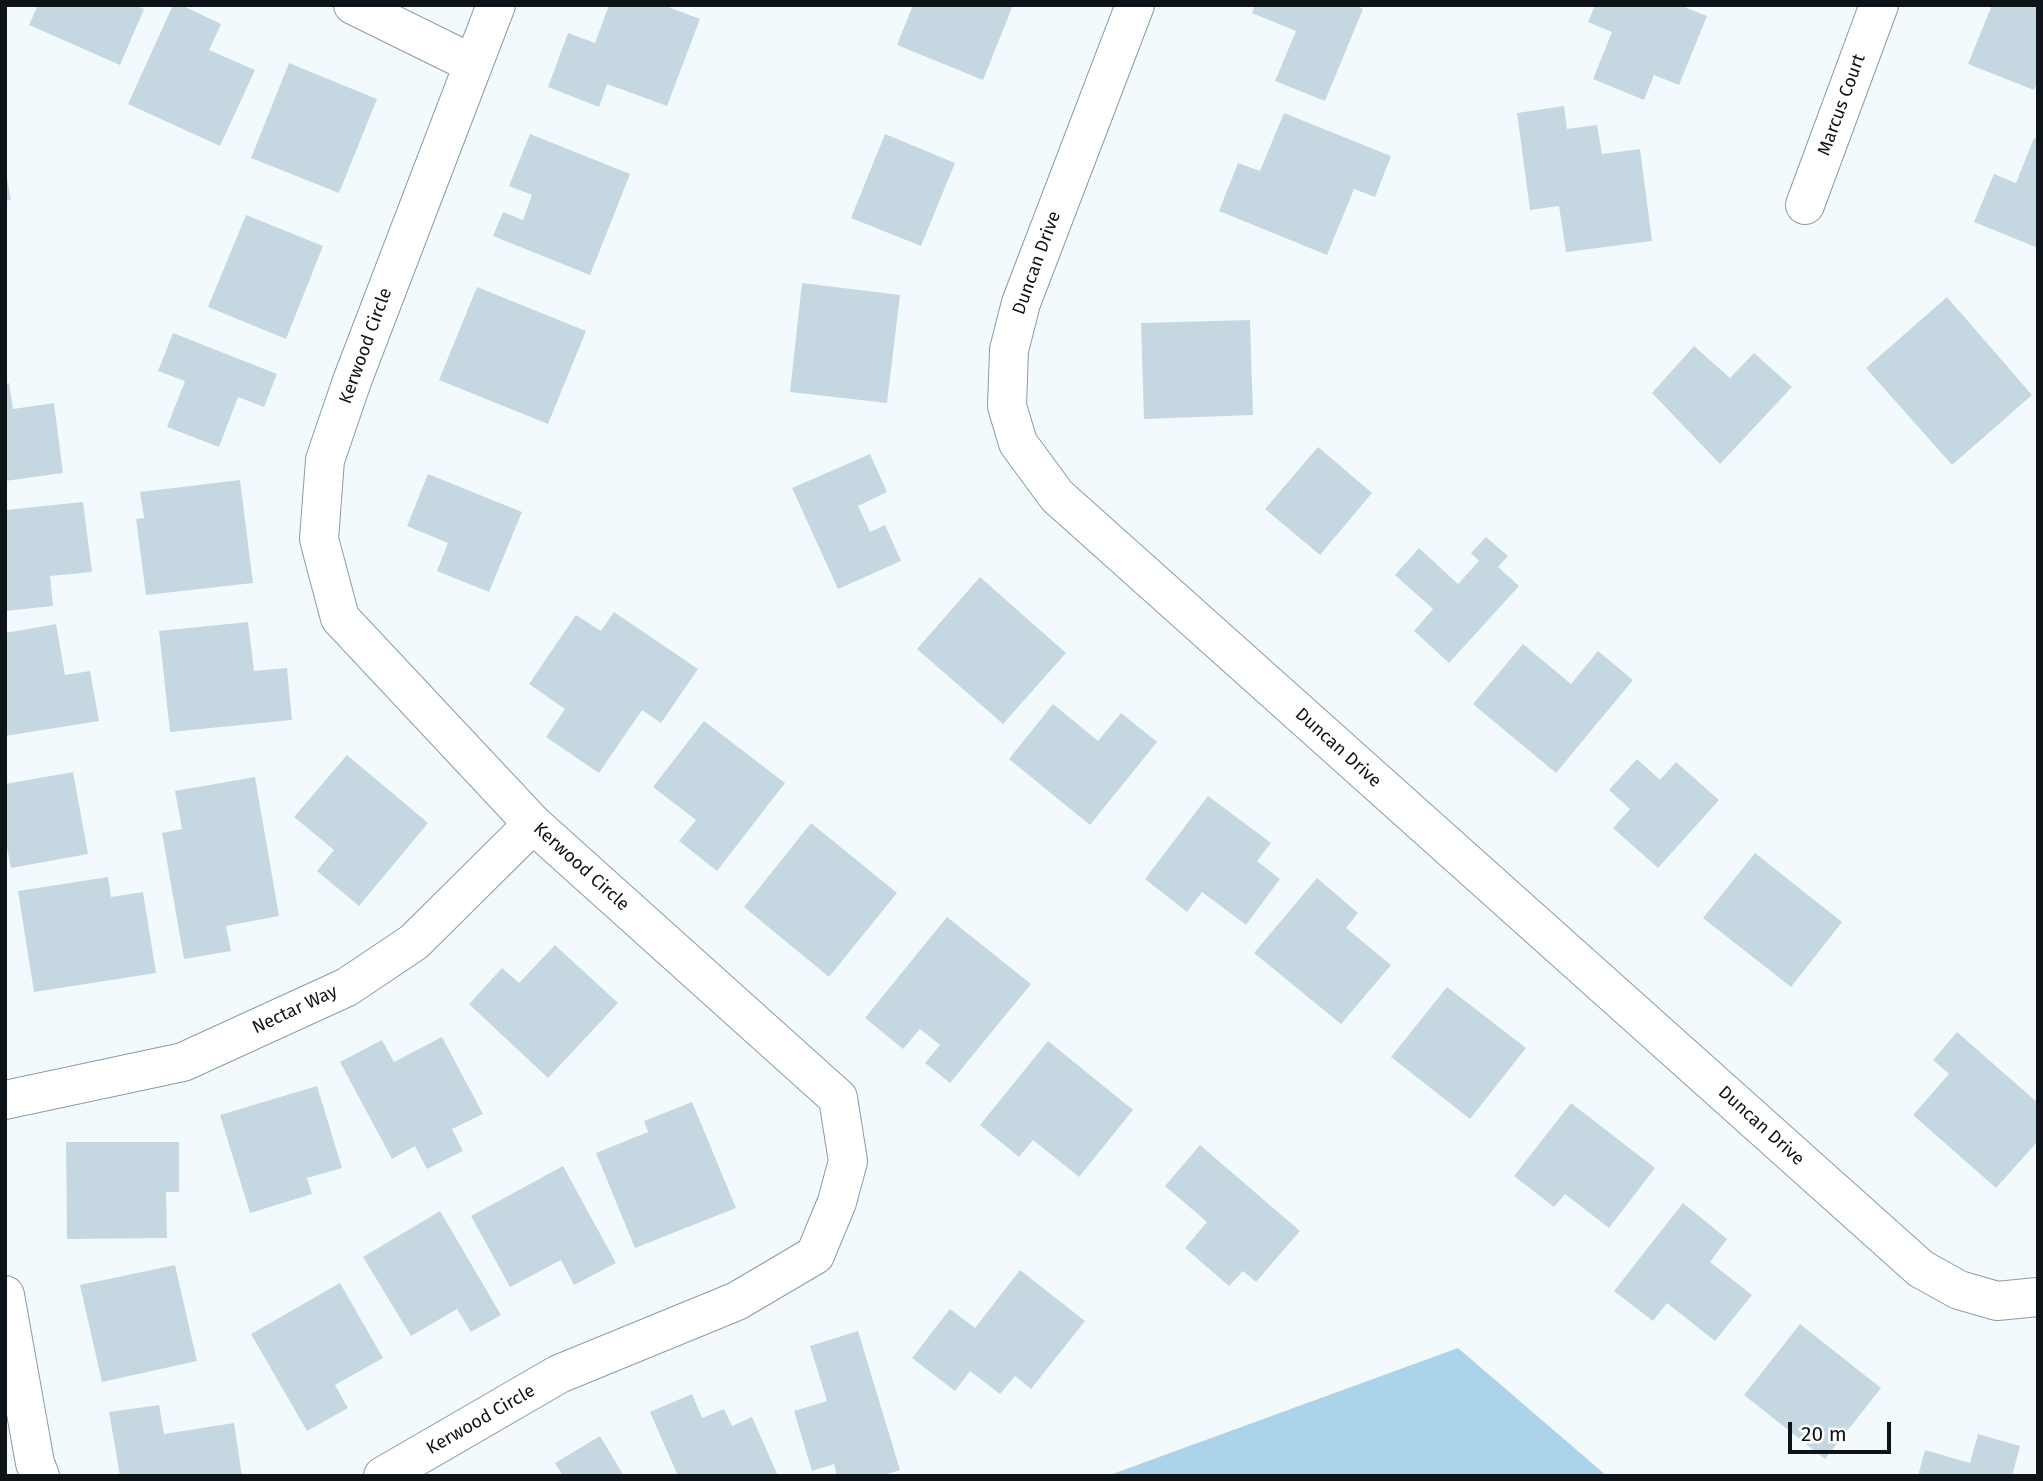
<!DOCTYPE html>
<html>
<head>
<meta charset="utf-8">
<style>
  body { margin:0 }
  #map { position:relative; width:2043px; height:1481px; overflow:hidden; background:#f3fafe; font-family:"Fira Sans",sans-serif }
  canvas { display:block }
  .frame { position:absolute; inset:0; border:7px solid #0d1317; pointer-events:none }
  .scale { position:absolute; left:1788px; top:1422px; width:103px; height:32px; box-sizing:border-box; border:4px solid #0d1317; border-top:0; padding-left:9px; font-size:21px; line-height:24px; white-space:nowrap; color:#0d1317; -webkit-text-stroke:5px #fff; paint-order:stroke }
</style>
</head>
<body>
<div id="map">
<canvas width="2043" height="1481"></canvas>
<div class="frame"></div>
<div class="scale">20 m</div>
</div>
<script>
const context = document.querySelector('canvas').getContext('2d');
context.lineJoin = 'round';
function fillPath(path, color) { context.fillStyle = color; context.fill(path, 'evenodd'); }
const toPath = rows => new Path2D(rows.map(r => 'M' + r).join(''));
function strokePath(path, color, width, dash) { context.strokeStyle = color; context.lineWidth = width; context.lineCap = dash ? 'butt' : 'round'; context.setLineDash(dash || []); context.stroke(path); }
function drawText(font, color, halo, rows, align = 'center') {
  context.font = font + ' "Fira Sans",sans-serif'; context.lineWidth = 5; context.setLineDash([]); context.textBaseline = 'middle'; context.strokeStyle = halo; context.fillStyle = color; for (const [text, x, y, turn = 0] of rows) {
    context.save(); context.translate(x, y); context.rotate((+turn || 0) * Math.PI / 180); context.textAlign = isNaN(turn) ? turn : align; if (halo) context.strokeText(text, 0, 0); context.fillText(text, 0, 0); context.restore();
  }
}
fillPath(toPath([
  [1458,1348,1607,1476,1107,1476]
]), '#abd3e9');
fillPath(toPath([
  [38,5,134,5,144,9,120,65,29,25],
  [173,5,181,5,221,24,209,50,255,70,220,146,128,104],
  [609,5,663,5,700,19,667,106,607,84,599,107,548,87,568,33,595,43],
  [913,5,1013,5,983,80,897,45],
  [1255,5,1355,5,1363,9,1325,101,1275,81,1296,31,1252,13],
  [1595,5,1679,5,1707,16,1679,85,1654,75,1644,100,1593,79,1612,32,1588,22],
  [1992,5,2038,5,2038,80,2034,90,1968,64],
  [289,63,377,99,339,193,251,158],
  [1564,106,1567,129,1597,125,1602,154,1640,149,1652,241,1566,252,1559,206,1530,210,1517,113],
  [1284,113,1391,156,1375,197,1354,189,1327,255,1219,211,1238,163,1260,171],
  [530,134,630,174,590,275,493,236,503,212,523,220,532,195,509,186],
  [885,134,955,163,921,246,851,218],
  [2034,138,2038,140,2038,248,1974,222,1994,174,2016,183],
  [5,168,11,200,5,201],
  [246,215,323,246,286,339,208,307],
  [802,283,900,295,887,403,790,392],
  [477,287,586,331,548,424,439,380],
  [1947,297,2032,395,1952,465,1866,368],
  [1250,320,1253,415,1144,419,1141,323],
  [173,333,277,374,264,407,238,397,219,447,167,427,185,381,158,371],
  [1694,346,1730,378,1754,353,1792,387,1720,464,1652,393],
  [9,383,13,409,54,403,63,473,5,481,5,384],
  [1318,447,1372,493,1320,555,1265,509],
  [870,454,887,492,858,506,870,532,885,525,901,561,838,589,792,488],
  [428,474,522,512,489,592,437,571,448,543,407,526],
  [240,480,253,583,146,595,136,519,144,518,140,492],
  [83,502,92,572,50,576,53,606,5,611,5,510],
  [1486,537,1508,556,1498,567,1519,586,1449,663,1414,631,1433,609,1395,575,1419,548,1458,584,1479,561,1471,553],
  [980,577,1066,653,1003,724,917,649],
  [614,612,698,669,661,723,642,710,599,773,546,737,565,709,529,684,576,615,601,631],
  [248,622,254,671,287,668,292,720,170,732,159,631],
  [56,624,65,675,90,671,99,721,5,736,5,633],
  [1523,644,1571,684,1598,651,1633,680,1556,773,1473,704],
  [1053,704,1098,741,1121,713,1157,742,1090,825,1009,759],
  [704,721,785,783,717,871,679,841,696,820,653,787],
  [347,755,428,823,359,906,317,871,334,850,294,817],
  [1637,759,1660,780,1676,762,1719,800,1658,868,1613,828,1630,809,1609,790],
  [73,772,88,854,11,868,5,837,5,784],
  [255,777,279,916,226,926,231,951,184,959,162,833,182,829,175,791],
  [1208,796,1271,843,1257,861,1280,879,1246,925,1202,892,1187,912,1145,879],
  [811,823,897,893,829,977,744,907],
  [1755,853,1842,922,1791,987,1703,918],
  [108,877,111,897,143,892,156,973,34,992,18,891],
  [1317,878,1358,913,1346,928,1391,965,1341,1024,1254,953],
  [947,917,1031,984,950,1083,925,1063,940,1045,920,1029,903,1049,865,1018],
  [555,945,618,1003,548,1078,469,1004,502,968,519,983],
  [1447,987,1526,1048,1470,1119,1391,1057],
  [1957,1032,2038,1103,2038,1141,1996,1188,1913,1115,1949,1074,1933,1060],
  [442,1037,483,1114,452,1129,463,1151,427,1169,415,1146,392,1159,340,1062,382,1040,394,1062],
  [1048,1041,1133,1110,1079,1177,1033,1140,1019,1157,980,1125],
  [317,1086,342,1168,307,1178,312,1194,250,1213,220,1115],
  [692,1102,736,1208,635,1248,596,1153,648,1132,644,1121],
  [1571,1103,1655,1168,1609,1228,1565,1194,1554,1207,1514,1176],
  [66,1142,179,1142,179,1192,166,1192,167,1238,67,1239],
  [1200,1145,1300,1231,1256,1282,1243,1271,1229,1286,1185,1248,1207,1222,1165,1186],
  [563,1166,616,1263,574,1285,561,1260,510,1287,471,1216],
  [1683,1203,1727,1239,1710,1262,1752,1295,1715,1341,1667,1303,1653,1321,1614,1291],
  [440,1211,501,1315,471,1332,457,1309,411,1336,363,1257],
  [175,1265,197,1361,102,1382,80,1285],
  [1020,1270,1085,1321,1031,1389,1015,1376,1000,1394,970,1371,955,1391,912,1358,950,1309,975,1328],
  [340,1283,383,1358,335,1385,348,1408,307,1431,251,1334],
  [1800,1324,1881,1388,1825,1459,1744,1395],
  [858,1331,900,1470,881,1476,837,1476,834,1464,812,1471,794,1411,827,1401,810,1346],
  [692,1394,702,1418,724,1409,732,1426,752,1417,778,1476,678,1476,650,1412],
  [159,1405,164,1434,234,1423,242,1476,120,1476,109,1412],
  [1978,1434,2020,1446,2012,1476,1918,1476,1925,1450,1970,1463],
  [600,1436,624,1476,563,1476,555,1463]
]), '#c5d8e2');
const minor = toPath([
  [353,5,473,64],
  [1135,5,1021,303,1009,350,1007,406,1018,443,1057,496,1921,1269,1959,1290,1997,1301,2038,1297],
  [1805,205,1879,5],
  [5,1100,183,1062,347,987,414,942,533,824],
  [5,1295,35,1463,40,1476],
  [383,1476,559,1374,737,1301,815,1255,837,1202,848,1161,838,1098,533,824,340,618,319,539,325,460,352,381,496,5]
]);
strokePath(minor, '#8a9ca5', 40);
strokePath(minor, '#fff', 38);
drawText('18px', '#0d1317', '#fff', [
  ["Marcus Court",1842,105,-70],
  ["Duncan Drive",1037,263,-70],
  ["Kerwood Circle",366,346,-70],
  ["Duncan Drive",1338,748,42],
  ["Kerwood Circle",581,867,42],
  ["Nectar Way",295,1010,-25],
  ["Duncan Drive",1761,1126,42],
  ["Kerwood Circle",481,1420,-30]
]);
</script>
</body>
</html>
